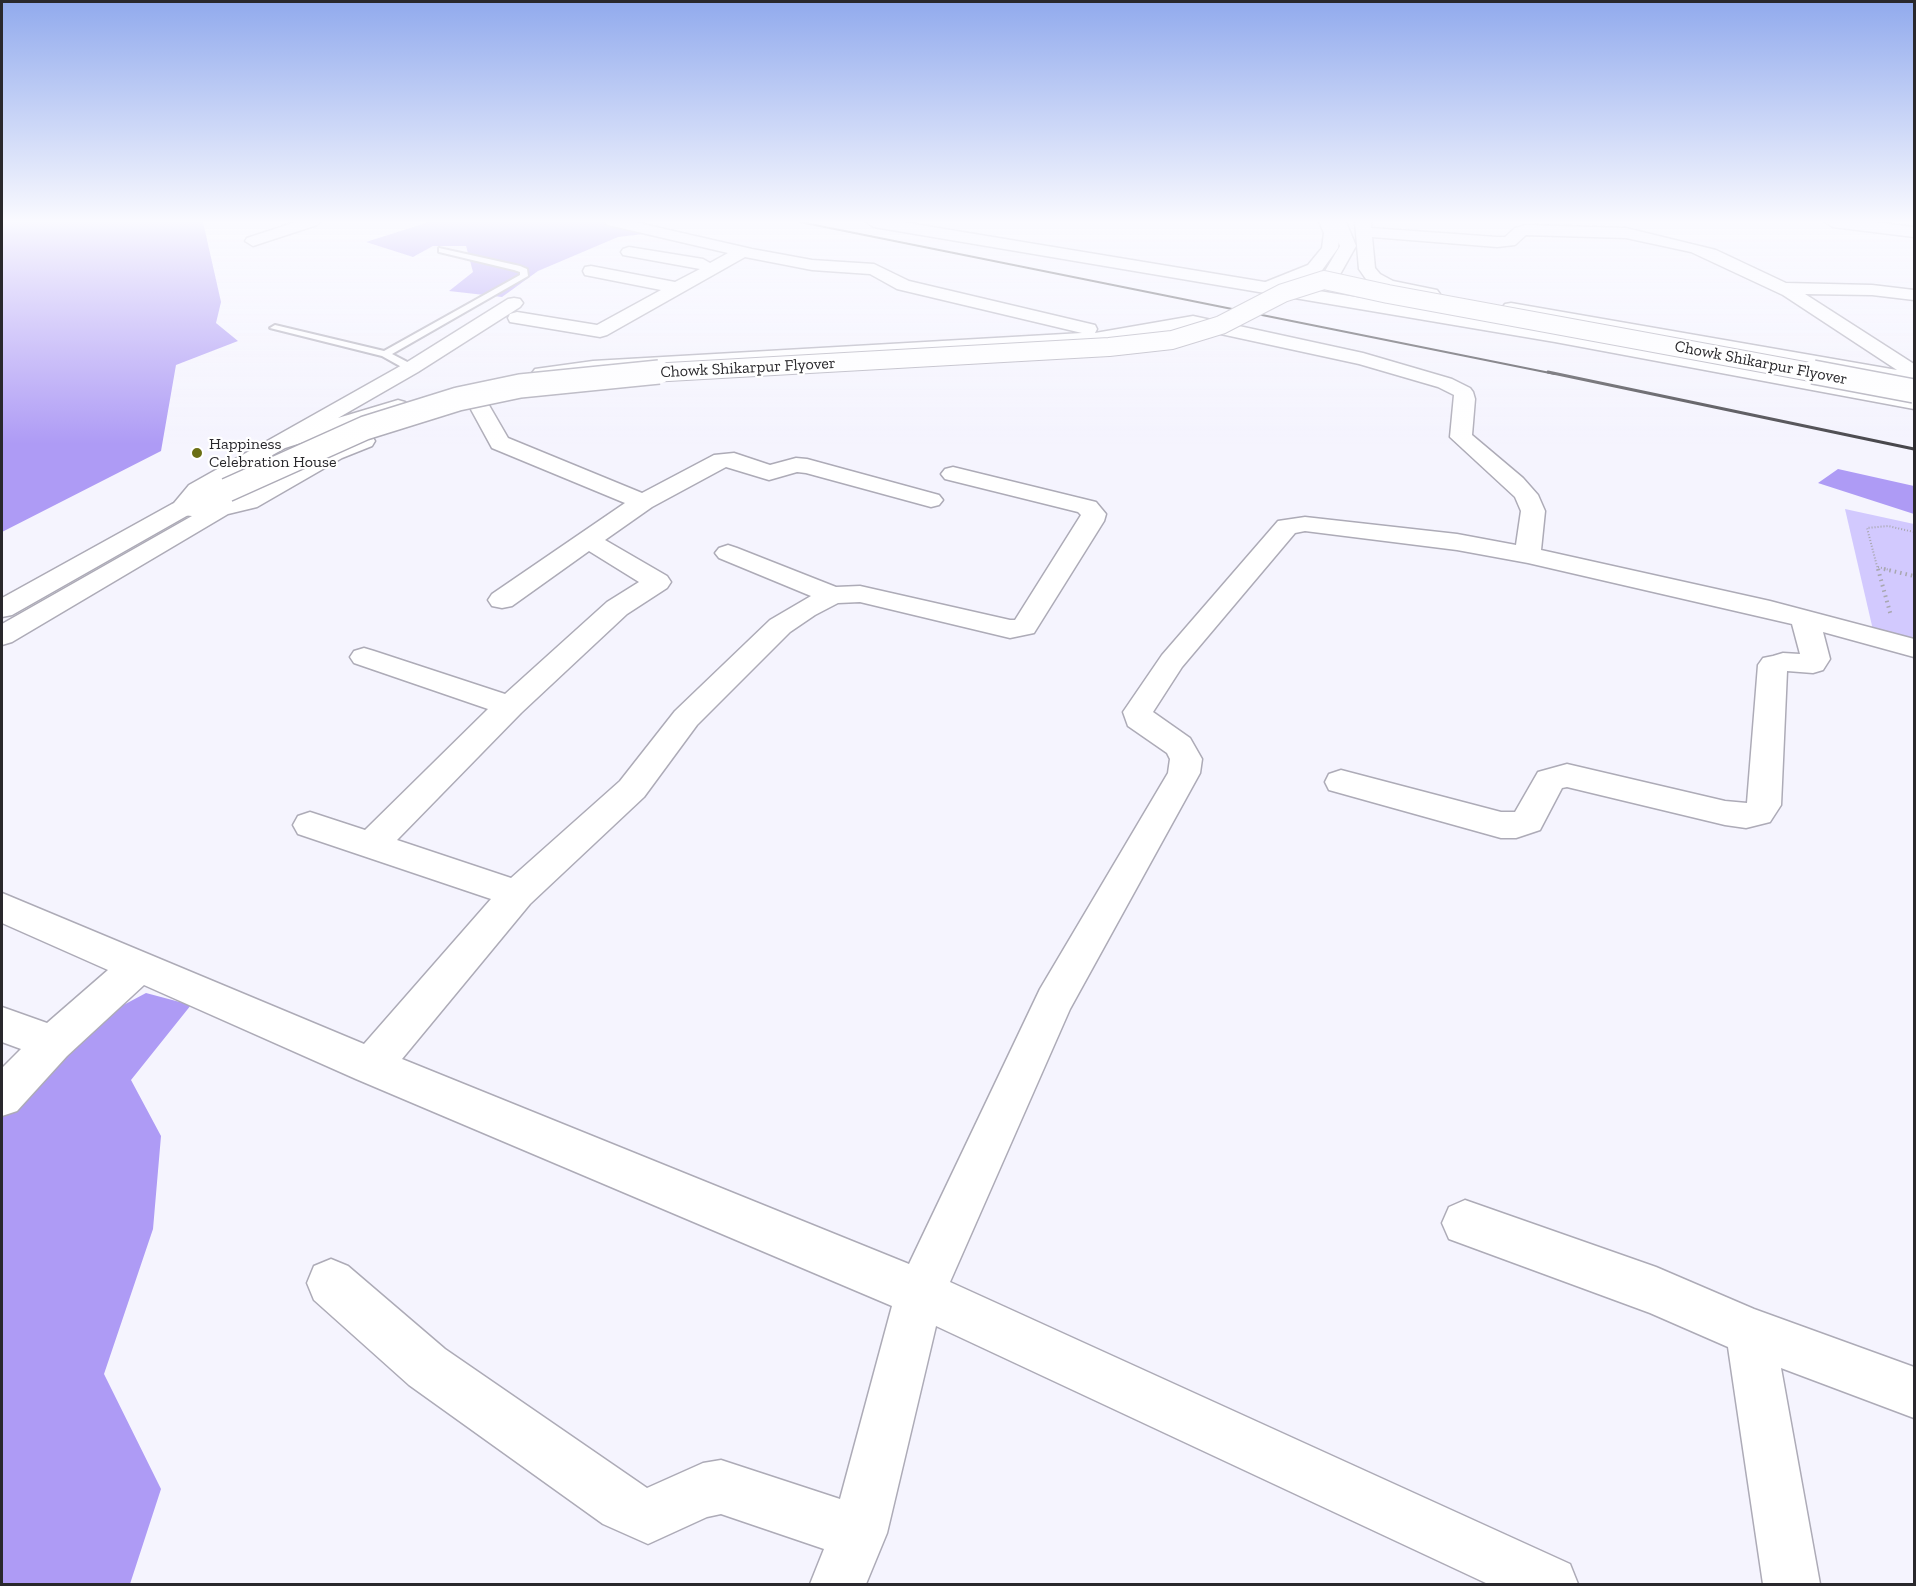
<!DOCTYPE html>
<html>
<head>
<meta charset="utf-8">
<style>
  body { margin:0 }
  #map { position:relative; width:1916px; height:1586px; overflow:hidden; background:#f5f4fe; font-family:"Zilla Slab",serif }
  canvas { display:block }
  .frame { position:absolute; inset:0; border:3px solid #29282c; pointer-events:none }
</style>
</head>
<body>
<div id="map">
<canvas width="1916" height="1586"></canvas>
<div class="frame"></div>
</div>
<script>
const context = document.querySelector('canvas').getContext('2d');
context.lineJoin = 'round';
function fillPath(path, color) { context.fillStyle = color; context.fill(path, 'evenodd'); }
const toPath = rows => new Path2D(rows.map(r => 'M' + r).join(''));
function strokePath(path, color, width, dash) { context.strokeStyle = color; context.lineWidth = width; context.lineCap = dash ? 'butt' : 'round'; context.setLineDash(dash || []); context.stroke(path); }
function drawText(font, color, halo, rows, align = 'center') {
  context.font = font + ' "Zilla Slab",serif'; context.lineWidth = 4.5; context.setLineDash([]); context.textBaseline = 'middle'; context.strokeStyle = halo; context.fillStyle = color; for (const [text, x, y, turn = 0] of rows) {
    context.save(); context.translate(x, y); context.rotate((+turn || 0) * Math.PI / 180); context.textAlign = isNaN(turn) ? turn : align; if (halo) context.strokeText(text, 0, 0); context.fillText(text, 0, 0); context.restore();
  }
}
fillPath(toPath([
  [1845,509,1914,524,1914,641,1873,630]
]), '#d2c9fe');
fillPath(toPath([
  [2,222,203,222,221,302,216,323,238,341,176,365,161,451,2,532],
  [429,222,606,222,644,232,643,234,618,237,538,271,502,297,449,291,473,272,466,246,433,246,413,257,366,242],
  [1838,469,1914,486,1914,514,1818,483],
  [146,993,191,1005,131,1080,161,1136,153,1229,104,1374,161,1489,130,1584,2,1584,2,1116,84,1026]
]), '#ae9bf5');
const service = toPath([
  [439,248,520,266,527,269,528,276,392,354,415,366,415,370,407,370,382,356,270,328,275,325,384,351,520,275,520,272,514,270,439,252,439,248]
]);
const minor = toPath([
  [296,222,320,222,317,225,259,244,253,246,245,241,247,238,296,222],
  [605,222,634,222,752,249,812,260,874,264,909,281,1095,325,1097,329,1095,333,1193,316,1363,353,1452,379,1470,388,1473,392,1475,399,1472,435,1523,478,1538,495,1545,511,1541,550,1770,601,1914,639,1914,657,1823,632,1830,659,1823,670,1813,673,1787,671,1781,805,1770,822,1746,828,1725,825,1567,787,1562,788,1540,830,1516,838,1501,838,1329,790,1325,782,1329,774,1341,770,1501,812,1515,812,1538,772,1567,764,1725,801,1747,803,1758,665,1763,658,1773,656,1783,653,1800,654,1792,624,1528,563,1457,550,1305,531,1295,533,1182,667,1153,712,1190,738,1202,759,1200,773,1070,1009,950,1282,1570,1564,1578,1584,1488,1584,936,1326,887,1533,866,1584,810,1584,824,1549,721,1514,707,1517,648,1544,603,1524,409,1385,314,1300,307,1283,314,1266,331,1259,348,1266,445,1349,647,1488,703,1463,721,1460,840,1499,892,1306,356,1079,144,985,67,1056,17,1111,2,1116,2,1068,21,1049,2,1042,2,1007,47,1023,108,970,2,923,2,893,364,1044,491,899,298,834,293,825,298,816,310,812,365,830,488,709,354,663,350,657,354,651,364,648,374,651,505,694,607,602,639,582,589,551,512,606,502,608,492,606,488,600,492,594,625,503,492,448,468,404,472,400,479,398,486,400,508,438,642,493,714,455,734,453,770,465,796,458,807,459,939,495,943,500,939,505,931,507,806,473,797,472,769,480,726,467,652,507,605,540,667,576,671,582,667,588,627,614,521,713,397,840,511,878,620,781,675,711,770,620,811,596,719,558,715,553,719,548,728,545,737,548,836,587,860,586,1010,620,1015,620,1081,515,1078,512,945,479,941,474,945,469,953,467,1096,502,1106,514,1104,521,1034,633,1010,638,860,602,838,603,815,615,790,632,697,725,644,797,530,904,402,1059,909,1264,1040,989,1168,773,1170,759,1167,753,1128,726,1123,712,1162,655,1278,521,1305,517,1457,534,1516,545,1521,511,1515,497,1450,437,1454,395,1438,387,1359,364,1193,328,1100,344,593,373,542,379,535,377,532,373,535,369,593,361,1082,333,897,289,870,274,812,270,745,257,607,335,600,337,510,322,508,318,510,314,517,312,597,325,661,290,585,275,583,271,585,267,591,266,675,282,700,269,623,255,621,252,623,249,629,247,703,259,710,263,728,253,608,225,605,222],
  [1319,222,1335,222,1340,233,1338,248,1320,273,1275,291,1263,291,1260,287,1263,283,1308,265,1322,248,1324,233,1319,222],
  [1355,222,1371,222,1371,228,1497,237,1505,237,1515,228,1526,225,1626,228,1716,250,1786,283,1872,285,1914,290,1914,300,1872,295,1805,294,1914,364,1914,385,1511,313,1505,312,1502,308,1505,304,1511,303,1897,370,1783,295,1691,252,1626,238,1526,235,1515,245,1497,247,1372,237,1375,268,1380,274,1393,281,1437,290,1440,294,1437,298,1431,299,1382,289,1368,282,1359,269,1355,222],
  [1825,222,1871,222,1914,227,1914,237,1833,227,1825,222],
  [514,298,520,299,523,303,520,307,418,372,338,418,398,400,405,402,409,406,405,410,285,448,230,479,205,495,201,501,241,496,326,448,356,436,364,434,372,436,375,441,372,446,342,458,257,507,228,514,12,642,2,645,2,624,192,516,172,514,169,509,189,485,404,364,508,299,514,298],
  [1465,1200,1656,1267,1754,1309,1914,1367,1914,1418,1781,1368,1820,1584,1763,1584,1728,1347,1650,1313,1449,1239,1442,1223,1449,1207,1465,1200]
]);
const tertiary = toPath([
  [1330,222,1346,222,1356,246,1338,278,1324,285,1318,284,1315,280,1325,271,1340,246,1330,222]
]);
const secondary = toPath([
  [866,222,902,222,1555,330,1914,397,1914,409,1555,342,874,227,866,222],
  [227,483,235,485,239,490,235,495,190,514,12,615,2,617,2,598,172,504,227,483]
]);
strokePath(service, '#adabb7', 4);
strokePath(minor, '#adabb7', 3);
strokePath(tertiary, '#adabb7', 3);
strokePath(secondary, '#adabb7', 3);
strokePath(toPath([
  [1878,567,1890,570],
  [1878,570,1867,528,1888,526,1914,532]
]), '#a8a7af', 2, [1, 2]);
strokePath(toPath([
  [1878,569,1891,616],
  [1884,569,1914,576]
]), '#a8a7af', 4, [1.5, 4]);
fillPath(service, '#fff');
fillPath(minor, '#fff');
fillPath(tertiary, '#fff');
fillPath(secondary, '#fff');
strokePath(toPath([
  [800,222,1555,374]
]), '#48474c', 2);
strokePath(toPath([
  [1548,372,1914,449]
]), '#48474c', 3);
const secondaryBridgeFar1 = toPath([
  [633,374,1109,347,1172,340,1221,325,1283,293,1324,280,1388,294,1821,374]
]);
const secondaryBridge = toPath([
  [1813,372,1914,391],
  [227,490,365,428,458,399,520,386,659,372]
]);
strokePath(secondaryBridgeFar1, '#adabb7', 20, []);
strokePath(secondaryBridge, '#adabb7', 26, []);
strokePath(secondaryBridgeFar1, '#fff', 18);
strokePath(secondaryBridge, '#fff', 23);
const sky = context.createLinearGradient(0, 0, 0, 444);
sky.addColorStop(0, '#91aaed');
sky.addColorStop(0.5, '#fafaff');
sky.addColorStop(1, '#fafaff00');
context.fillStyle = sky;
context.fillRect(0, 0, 1916, 444);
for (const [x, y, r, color] of [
  [197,453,6,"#6b6f14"]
]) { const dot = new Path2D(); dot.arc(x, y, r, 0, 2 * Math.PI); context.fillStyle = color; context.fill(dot); strokePath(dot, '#fff', 2); }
drawText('16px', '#29282c', '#fff', [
  ["Chowk Shikarpur Flyover",1761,363,11],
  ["Chowk Shikarpur Flyover",748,368,-3]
]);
drawText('16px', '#29282c', '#fff', [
  ["Happiness",209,444],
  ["Celebration House",209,462]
], 'left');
</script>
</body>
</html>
